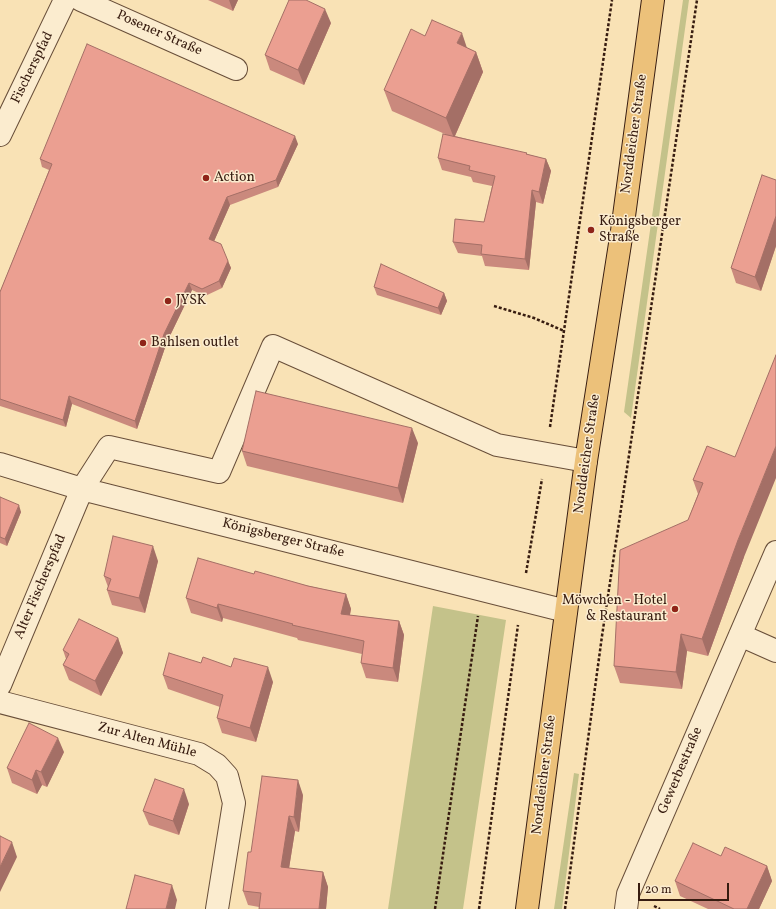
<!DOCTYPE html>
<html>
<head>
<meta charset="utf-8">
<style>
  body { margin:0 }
  #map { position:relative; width:776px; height:909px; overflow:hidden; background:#f9e2b5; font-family:Vollkorn,serif }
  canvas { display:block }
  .scale { position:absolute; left:638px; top:883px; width:91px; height:18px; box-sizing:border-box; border:2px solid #371c10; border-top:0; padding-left:5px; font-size:12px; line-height:14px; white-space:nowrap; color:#371c10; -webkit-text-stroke:3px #fbeccf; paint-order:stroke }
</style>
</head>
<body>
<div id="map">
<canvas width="776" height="909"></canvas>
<div class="scale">20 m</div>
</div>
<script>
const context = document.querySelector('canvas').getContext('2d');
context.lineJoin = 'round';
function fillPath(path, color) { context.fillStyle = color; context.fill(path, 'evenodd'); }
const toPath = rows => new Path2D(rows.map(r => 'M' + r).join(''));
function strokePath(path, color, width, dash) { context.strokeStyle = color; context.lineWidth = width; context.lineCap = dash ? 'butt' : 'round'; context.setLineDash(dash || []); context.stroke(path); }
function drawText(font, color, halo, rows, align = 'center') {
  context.font = font + ' Vollkorn,serif'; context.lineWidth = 3; context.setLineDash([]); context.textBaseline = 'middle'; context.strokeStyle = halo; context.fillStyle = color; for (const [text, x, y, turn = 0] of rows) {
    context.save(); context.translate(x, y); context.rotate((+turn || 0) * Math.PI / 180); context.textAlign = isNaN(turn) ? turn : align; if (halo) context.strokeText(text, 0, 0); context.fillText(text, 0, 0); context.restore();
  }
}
fillPath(toPath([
  [683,0,689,0,631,418,624,412],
  [433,606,506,620,463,909,388,909],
  [574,773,579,774,562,909,554,909]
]), '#c4c28a');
const minor = toPath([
  [81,0,236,69],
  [0,135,65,0],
  [0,464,82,489,566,611],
  [740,635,776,651],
  [0,685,82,489,109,447,219,472,273,346,497,445,586,461],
  [0,702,199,754,217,765,227,776,234,803,217,909],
  [626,909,628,894,776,552]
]);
const major = toPath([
  [527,909,586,461,622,231,653,0]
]);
strokePath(minor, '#684e39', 24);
strokePath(major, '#371c10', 24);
strokePath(toPath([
  [494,306,534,318,564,331],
  [550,427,612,0],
  [526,573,542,479],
  [654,906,660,909],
  [435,909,478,616],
  [479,909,518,625],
  [565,909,602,636,697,0]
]), '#371c10', 2.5, [3, 2]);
strokePath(minor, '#fbeccf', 22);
strokePath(major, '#ecc17a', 22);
fillPath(toPath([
  [208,0,238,0,233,11],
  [331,23,304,85,270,70,265,55],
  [425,36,467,48,476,52,483,72,455,136,546,159,551,171,543,204,536,202,529,270,485,266,482,256,458,253,453,242,484,222,492,186,473,182,471,177,442,170,438,158,445,134,392,111,384,90],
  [298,144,278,187,230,205,214,241,228,261,231,268,222,288,205,296,192,290,167,342,137,429,72,404,66,427,0,406,0,292,49,170,42,167,40,159],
  [776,180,776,246,761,291,736,283,731,268],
  [374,287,444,293,447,301,441,315,377,295],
  [418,443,403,503,247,466,242,451],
  [707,446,744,557,708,656,687,651,682,689,620,683,614,666,688,520,698,494,693,480],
  [0,497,21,512,7,546,0,543],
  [158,561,145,613,112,605,107,590,108,587,104,576],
  [254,574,346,594,351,609,350,615,399,621,404,635,398,682,366,678,361,663,362,654,298,640,297,638,223,618,222,622,191,613,186,598],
  [118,638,123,653,101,696,69,680,63,665,66,659,63,650],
  [201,663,273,682,256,742,222,733,217,718,220,707,168,689,163,675],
  [64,752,47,787,42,785,37,794,12,783,7,768],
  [303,795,299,832,295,831,289,868,323,872,328,887,326,909,259,909,259,907,248,905,243,891,251,852],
  [189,804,179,835,149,825,143,811],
  [721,856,767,866,772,881,759,909,708,909,680,896,675,881]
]), '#ca897d');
fillPath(toPath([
  [229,0,238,0,233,11],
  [325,9,331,23,304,85,298,70],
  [462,33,469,54,457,43],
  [476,52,483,72,454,138,446,118],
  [295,136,298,144,278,187,276,180],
  [546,159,551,171,543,204,539,192],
  [532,190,536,202,529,270,525,259],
  [227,197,230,205,212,246,209,239],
  [776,216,776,246,761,291,755,277],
  [228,261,231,268,222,288,219,281],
  [189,283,192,290,167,342,137,429,135,421,164,334],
  [444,293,447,301,441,315,438,308],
  [69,396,72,404,66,427,63,420],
  [412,428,418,443,403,503,398,488],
  [776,446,776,478,744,557,708,656,702,639,738,540],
  [19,505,21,512,7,546,5,539],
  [153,546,158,561,145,613,139,598],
  [346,594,351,609,347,628,341,614],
  [218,604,223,618,222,622,217,608],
  [399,621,404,635,398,682,393,668],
  [681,634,687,651,682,689,676,672],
  [118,638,123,653,101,696,95,681],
  [268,667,273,682,256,742,250,728],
  [58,738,64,752,47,787,41,772],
  [36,770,42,785,37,794,32,780],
  [298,780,303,795,299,832,294,817],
  [184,789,189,804,179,835,173,821],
  [289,816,295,831,287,881,281,867],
  [12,842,17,857,0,892,0,867],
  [767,866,772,881,759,909,747,909],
  [323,872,328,887,326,909,319,909],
  [172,885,177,900,175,909,166,909]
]), '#a46f66');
const building = toPath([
  [289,0,306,0,325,9,298,70,265,55,289,0],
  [432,20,462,33,457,43,476,52,446,118,384,90,411,29,425,36,432,20],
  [87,44,295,136,276,180,227,197,209,239,221,244,228,261,219,281,202,289,189,283,164,334,135,421,69,396,63,420,0,399,0,292,52,164,40,159,87,44],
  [443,134,527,153,526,154,546,159,539,192,532,190,525,259,481,254,482,245,453,242,455,219,484,222,495,176,469,170,470,166,438,158,443,134],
  [762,175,776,180,776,216,755,277,731,268,762,175],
  [381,264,444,293,438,308,374,287,381,264],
  [776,355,776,446,738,540,702,639,681,634,676,672,614,666,620,550,688,520,703,483,693,480,707,446,735,457,776,355],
  [256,391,412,428,398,488,242,451,256,391],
  [0,497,19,505,5,539,0,537,0,497],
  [113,536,153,546,139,598,107,590,111,579,104,576,113,536],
  [198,558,254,574,255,571,308,586,346,594,341,614,399,621,393,668,361,663,364,641,292,625,293,624,218,604,217,608,186,598,198,558],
  [79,619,118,638,95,681,63,665,69,654,63,650,79,619],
  [169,653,201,663,203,657,231,667,234,658,268,667,250,728,217,718,223,695,163,675,169,653],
  [29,723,58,738,41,772,36,770,32,780,7,768,29,723],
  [262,776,298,780,294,817,289,816,281,867,323,872,319,909,259,909,261,893,243,891,248,852,251,852,262,776],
  [155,779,184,789,173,821,143,811,155,779],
  [0,836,12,842,0,867,0,836],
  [693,843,721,856,725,847,767,866,747,909,734,909,675,881,693,843],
  [135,875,172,885,166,909,126,909,135,875]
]);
fillPath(building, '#eb9f91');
strokePath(building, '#a46f66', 1);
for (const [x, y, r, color] of [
  [206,178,4,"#8f2418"],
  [591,230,4,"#8f2418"],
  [168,301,4,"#8f2418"],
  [143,343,4,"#8f2418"],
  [675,609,4,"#8f2418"]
]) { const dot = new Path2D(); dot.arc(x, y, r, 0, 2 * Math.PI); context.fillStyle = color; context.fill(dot); strokePath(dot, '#fbeccf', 1.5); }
drawText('14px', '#371c10', '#fbeccf', [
  ["Posener Straße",159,34,24],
  ["Fischerspfad",33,68,-64],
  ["Norddeicher Straße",635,134,-82],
  ["Norddeicher Straße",588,454,-82],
  ["Königsberger Straße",283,539,14],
  ["Alter Fischerspfad",41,587,-67],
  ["Zur Alten Mühle",147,741,15],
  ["Gewerbestraße",681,771,-67],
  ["Norddeicher Straße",545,775,-83]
]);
drawText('14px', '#371c10', '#fbeccf', [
  ["Action",214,178],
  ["Königsberger",599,222],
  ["Straße",599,238],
  ["JYSK",176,301],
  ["Bahlsen outlet",151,343],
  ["Möwchen - Hotel",667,601,"right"],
  ["& Restaurant",667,617,"right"]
], 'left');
</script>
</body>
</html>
